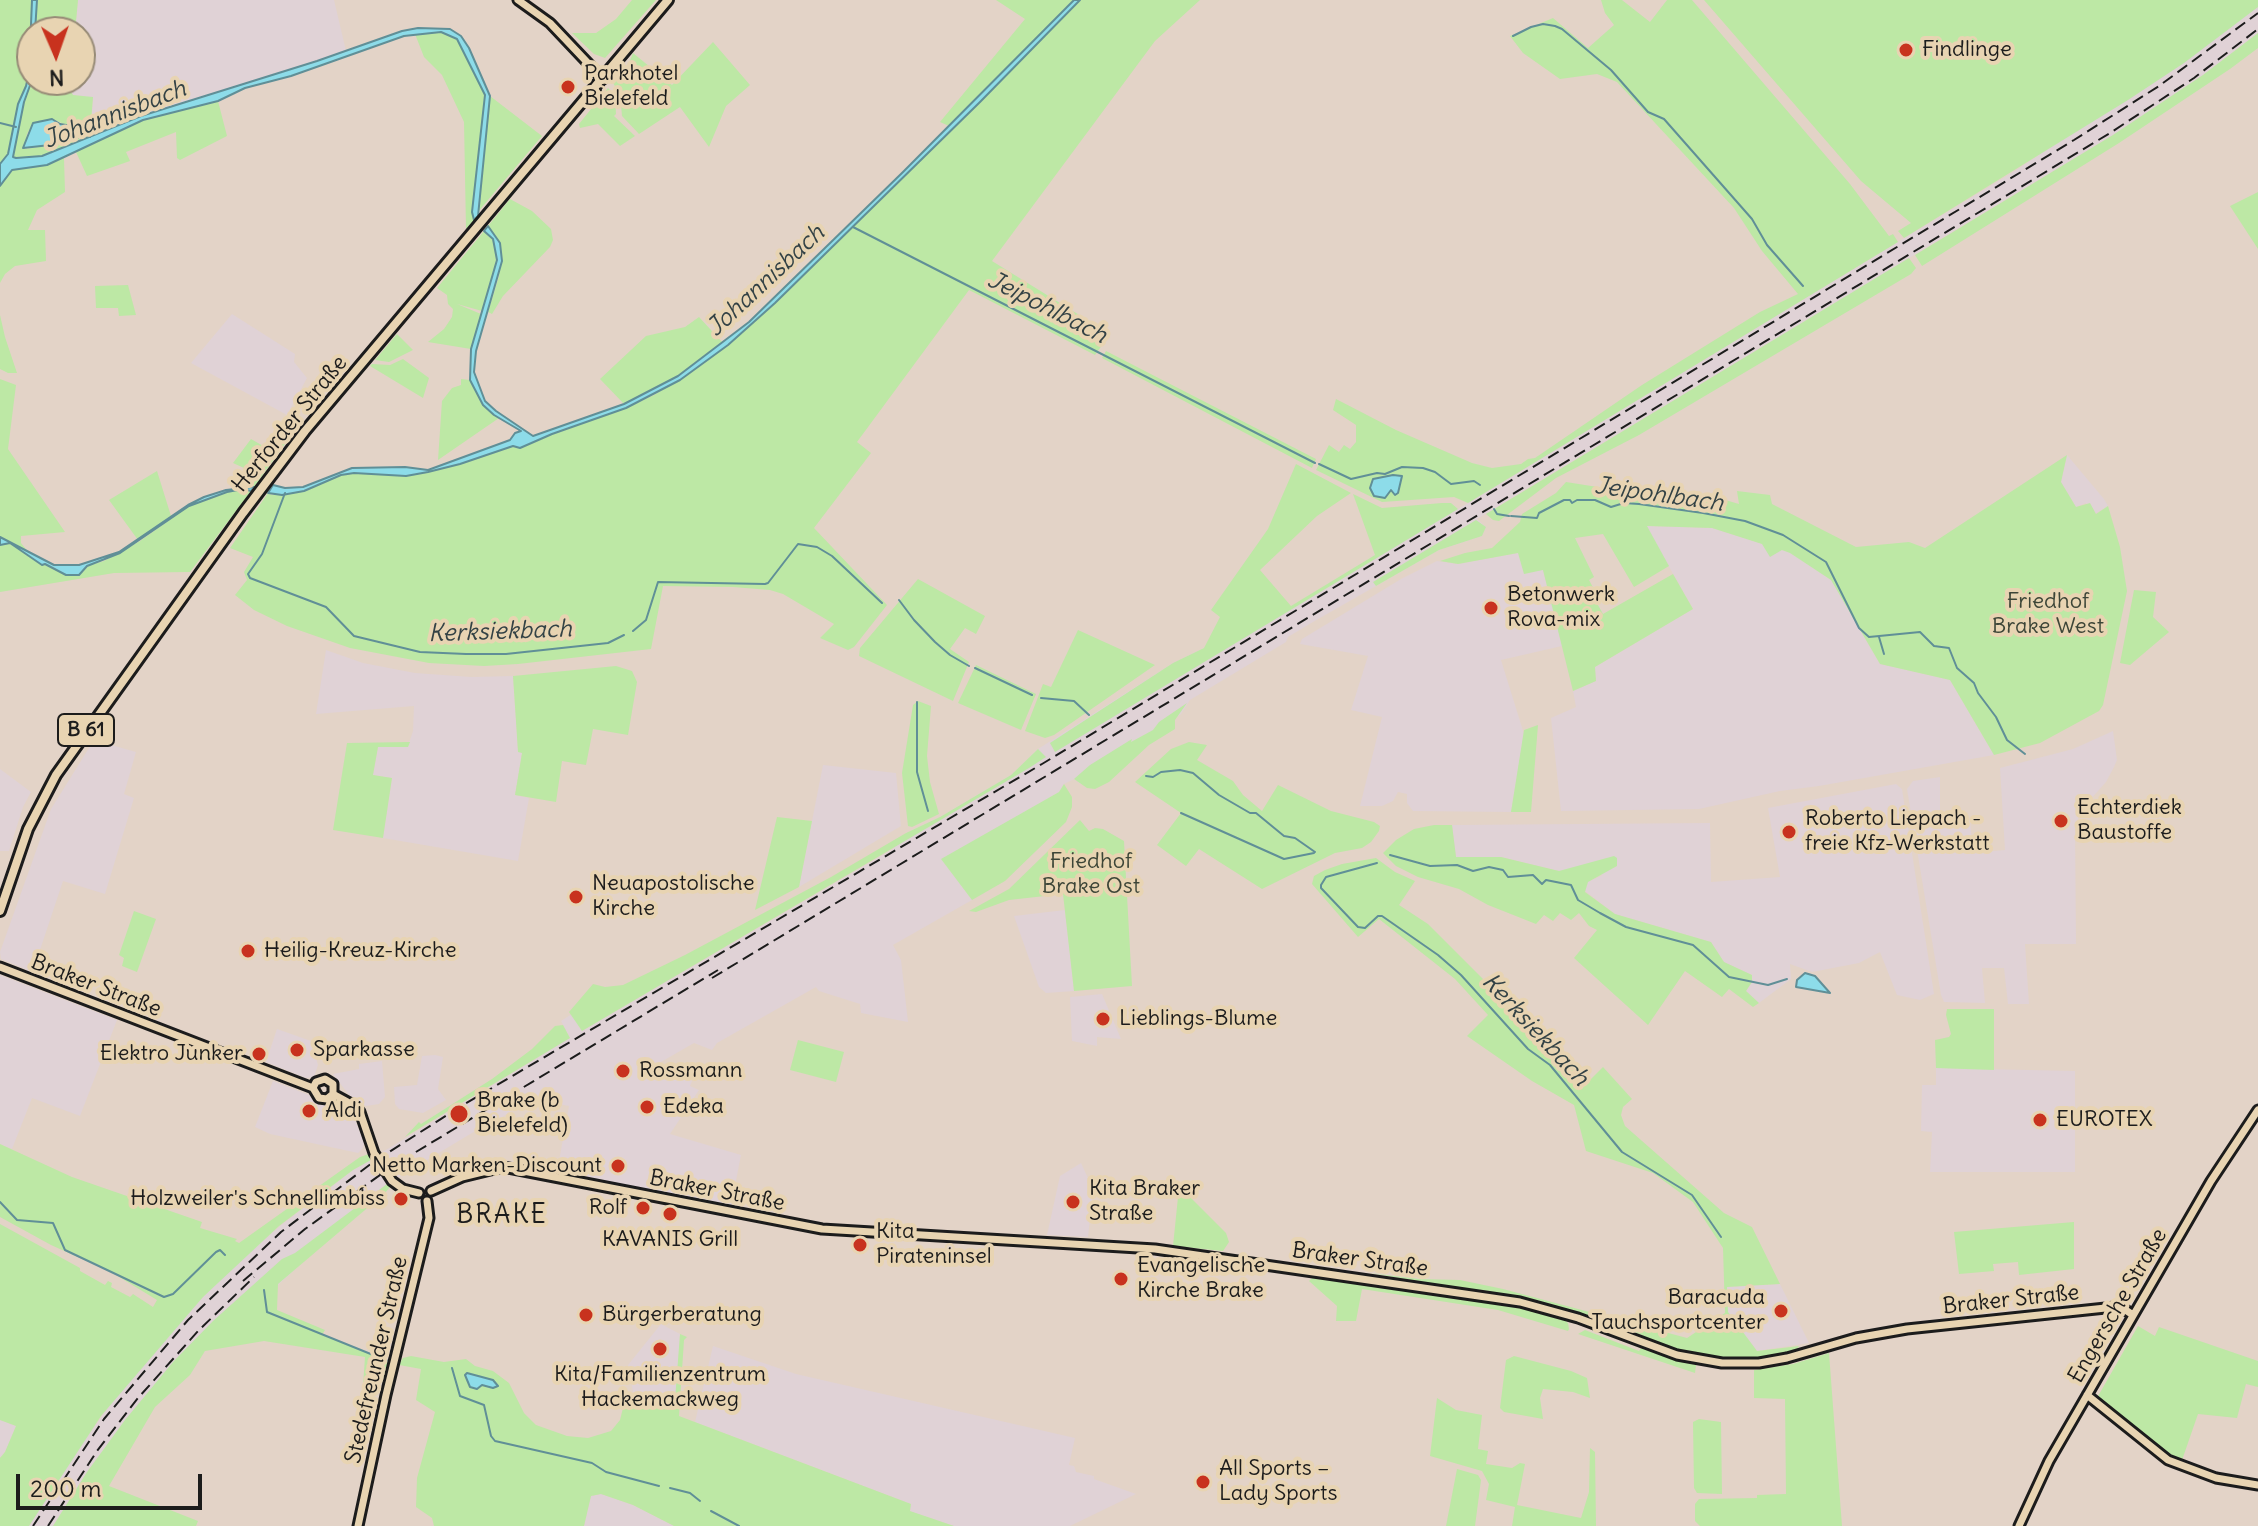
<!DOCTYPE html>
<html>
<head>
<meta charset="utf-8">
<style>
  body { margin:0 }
  #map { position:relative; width:2258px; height:1526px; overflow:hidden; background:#e3d3c7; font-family:Delius,sans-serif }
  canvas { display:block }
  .north { position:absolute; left:16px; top:16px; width:80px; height:80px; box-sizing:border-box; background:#e8d4b2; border:2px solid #968a76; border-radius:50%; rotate:178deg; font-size:22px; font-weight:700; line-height:32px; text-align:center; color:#1c1c1c }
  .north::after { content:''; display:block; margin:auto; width:28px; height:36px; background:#c8321e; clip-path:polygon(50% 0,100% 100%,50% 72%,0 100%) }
  .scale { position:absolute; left:16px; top:1474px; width:186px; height:36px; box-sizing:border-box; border:4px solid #1c1c1c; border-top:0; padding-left:10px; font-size:24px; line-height:28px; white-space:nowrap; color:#1c1c1c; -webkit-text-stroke:6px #e8d4b2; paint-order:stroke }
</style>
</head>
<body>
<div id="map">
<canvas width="2258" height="1526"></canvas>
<div class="north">N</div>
<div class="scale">200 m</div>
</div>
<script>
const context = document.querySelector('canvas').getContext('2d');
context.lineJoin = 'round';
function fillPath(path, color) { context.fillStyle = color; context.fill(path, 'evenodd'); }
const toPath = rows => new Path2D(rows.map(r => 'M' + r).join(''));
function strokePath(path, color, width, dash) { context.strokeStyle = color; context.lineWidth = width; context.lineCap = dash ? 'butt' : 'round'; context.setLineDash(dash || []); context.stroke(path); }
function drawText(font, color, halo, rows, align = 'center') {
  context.font = font + ' Delius,sans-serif'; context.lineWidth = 8; context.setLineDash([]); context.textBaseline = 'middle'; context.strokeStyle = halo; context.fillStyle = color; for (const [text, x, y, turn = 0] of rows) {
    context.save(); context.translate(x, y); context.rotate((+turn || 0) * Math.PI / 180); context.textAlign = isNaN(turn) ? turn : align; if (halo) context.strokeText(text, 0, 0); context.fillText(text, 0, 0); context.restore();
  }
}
fillPath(toPath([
  [78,0,334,0,346,51,141,116,90,135,93,98,73,95,70,90,70,80,80,80,80,32,75,32],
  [2258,7,2258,33,2203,75,2113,135,1477,519,1486,527,1482,536,1439,550,1313,622,1288,637,1286,642,1190,700,1181,714,1081,784,1074,779,1064,784,1060,792,942,859,972,900,893,945,901,960,908,1022,861,1013,860,1004,819,991,816,987,717,1043,712,1050,694,1043,654,1066,692,1081,690,1086,699,1090,670,1134,741,1155,731,1206,557,1172,569,1106,542,1101,540,1097,521,1104,501,1118,487,1124,387,1184,390,1187,385,1193,331,1237,119,1429,87,1472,53,1526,29,1526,67,1465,122,1388,203,1297,233,1267,280,1226,353,1170,570,1038,561,1021,572,1014,582,1031,893,849,906,833,940,817,1011,775,1038,749,1173,663,1204,648,1209,658,1375,555,1451,503,1458,509,1468,503,2015,171],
  [232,314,295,354,294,362,307,378,287,415,191,363],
  [2067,455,2104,499,2108,506,2095,514,2086,503,2076,507,2061,482],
  [1646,526,1712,528,1791,553,1831,580,1880,664,1950,680,1994,755,1819,786,1780,791,1699,809,1561,811,1551,718,1576,707,1573,691,1596,681,1595,667,1693,609],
  [1518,553,1543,570,1562,646,1501,660,1524,734,1511,812,1413,811,1407,803,1407,794,1398,792,1393,801,1382,806,1360,806,1382,717,1351,710,1368,656,1300,644,1302,639,1401,579,1437,561,1458,564],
  [326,650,363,663,415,673,472,677,513,676,518,751,522,753,515,795,529,798,518,861,383,838,392,778,373,775,378,747,408,746,413,731,414,706,316,714],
  [2113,731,2117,760,2114,767,2106,782,2082,809,2075,826,2076,944,2025,944,2029,1004,2008,1004,2004,968,1982,968,1985,1003,1944,1002,1941,995,1907,789,1913,781,1940,777,1940,821,1970,821,1973,853,2005,850,2000,768,2073,749],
  [94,740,136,752,124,794,134,798,105,894,63,881,34,968,30,971,1,959,0,952,51,809],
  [823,765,896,773,901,826,799,887],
  [0,769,31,792,23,807,9,851,0,851],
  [1896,784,1902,789,1934,994,1920,1000,1897,995,1880,952,1859,963,1812,972,1790,964,1791,979,1759,1003,1746,991,1752,982,1752,975,1724,962,1711,942,1615,914,1585,891,1587,882,1603,875,1559,871,1501,857,1456,857,1452,825,1710,823,1711,882,1780,877,1768,808],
  [1065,910,1074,991,1046,993,1039,987,1014,916],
  [0,975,117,1020,80,1116,32,1098,12,1149,0,1144],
  [1102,994,1121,1039,1097,1037,1097,1046,1072,1041,1070,997],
  [277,1029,311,1041,318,1065,314,1077,306,1078,266,1062],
  [435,1055,443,1057,438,1089,446,1100,423,1113,399,1109,395,1104,394,1087,417,1085,422,1056],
  [382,1061,385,1097,379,1104,366,1106,349,1095,333,1074,359,1069,359,1064],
  [1936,1068,2075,1071,2075,1172,1930,1172,1932,1132,1921,1131,1922,1085,1936,1085],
  [273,1081,309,1095,319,1104,331,1103,352,1112,364,1143,363,1148,358,1153,270,1134,255,1127],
  [1081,1163,1093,1189,1088,1237,1047,1235,1060,1176],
  [1780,1284,1809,1343,1757,1351,1728,1312,1727,1287],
  [661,1324,680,1334,676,1400,634,1397,628,1365],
  [713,1346,796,1374,1075,1438,1069,1465,1074,1466,1076,1472,1094,1476,1094,1479,1136,1494,1070,1526,954,1526,909,1511,911,1504,695,1422],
  [0,1420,16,1426,5,1452,0,1458],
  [601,1494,633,1505,674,1526,584,1526,591,1496]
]), '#e0d2d6');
fillPath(toPath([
  [0,0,32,0,26,86,18,104,8,154,0,164],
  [37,0,78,0,75,32,35,32],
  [632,0,656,0,605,58,594,54,572,33,596,33,616,19],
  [996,0,1074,0,949,126,940,122,1025,19],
  [1080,0,1200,0,1155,41,992,261,1110,334,1095,355,969,290,857,442,871,453,814,528,887,605,854,647,848,650,820,638,834,624,783,594,770,590,733,587,663,586,651,649,518,664,484,666,429,663,350,648,287,626,254,610,235,595,247,580,244,572,253,557,230,548,268,493,272,495,317,486,341,475,354,473,428,472,460,464,513,446,520,448,552,434,626,408,654,395,702,365,775,303,980,102],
  [1601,0,1622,0,1650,22,1667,0,1692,0,1850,184,1889,236,1893,234,1898,242,1468,503,1454,497,1382,502,1316,470,1329,445,1339,452,1344,445,1350,449,1356,442,1356,425,1333,410,1336,399,1396,430,1472,463,1492,468,1521,464,1528,459,1535,458,1642,385,1760,312,1798,294,1762,251,1734,208,1617,82,1597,74,1560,79,1523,53,1510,36,1553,18,1588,48,1614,25,1605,13],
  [1704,0,2258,0,2258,7,2184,63,2128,100,1904,238,1898,231,1911,223,1861,181],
  [441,32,457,38,485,95,472,212,474,220,466,229,464,122,442,75,424,57,415,34],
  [2258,33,2258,48,2230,69,2119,143,1922,266,1915,255,2113,135,2203,75],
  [713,42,750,85,726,106,709,147,680,107,639,134,622,116,620,94,613,83,629,63,633,53,672,85],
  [32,80,70,80,70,90,73,95,93,97,90,135,42,156,16,158,13,157,24,102],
  [55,120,68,126,78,127,79,137,59,144,25,149,27,134,33,123],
  [608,88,615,95,616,114,614,116,635,136,620,146,598,124,580,128,579,124],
  [490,96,542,136,477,213,489,107],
  [218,101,227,136,180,160,177,158,176,132,126,152,130,161,87,176,76,152,143,120],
  [64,158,65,192,37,210,28,230,45,230,46,261,15,266,5,274,0,283,0,186,12,170,47,165],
  [2258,192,2258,249,2230,206],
  [510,199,532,211,551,229,553,240,550,247,503,296,492,314,488,312,499,276,500,243,488,226],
  [484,231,493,239,497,260,482,311,457,304,481,314,471,349,428,342,444,329,452,317,453,309,448,304,447,295,437,288],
  [1909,258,1916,268,1911,274,1639,435,1556,478,1499,521,1493,520,1486,514],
  [128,285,136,315,119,316,118,308,96,308,95,286],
  [0,315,5,337,17,373,8,373,0,369],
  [699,317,723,343,678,376,624,404,600,379,646,336,685,327],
  [397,334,413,350,389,362,375,360],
  [1106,351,1316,459,1312,468,1102,358],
  [403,359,429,378,423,398,370,366,372,364,390,365],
  [0,379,16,385,8,449,65,532,21,536,21,543,29,553,13,544,41,565,45,564,66,575,83,572,87,566,104,561,140,541,189,506,227,492,243,489,251,491,190,572,114,573,0,592,0,545,10,542,0,537],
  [461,379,470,380,483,405,499,418,438,460,442,401,452,388,461,385],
  [251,439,272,451,281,443,285,444,254,487,244,488,255,473,233,463],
  [2067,455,2061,482,2076,507,2090,503,2096,514,2108,506,2120,547,2127,591,2103,705,2099,711,2040,743,1994,755,1950,680,1880,664,1831,580,1790,553,1782,550,1770,557,1762,544,1712,528,1647,526,1669,566,1634,587,1603,534,1575,538,1594,577,1589,580,1596,593,1593,596,1603,614,1673,574,1693,609,1595,667,1596,681,1573,691,1543,570,1524,574,1518,553,1458,564,1440,561,1465,553,1492,548,1520,522,1522,514,1556,493,1566,482,1604,488,1666,490,1708,495,1739,504,1737,491,1770,495,1772,504,1856,547,1909,542,1925,548],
  [1296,464,1351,493,1317,516,1260,570,1291,606,1375,555,1353,494,1382,508,1442,503,1451,503,1458,509,1055,752,1050,743,1173,663,1204,648,1220,617,1211,610,1268,529],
  [157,471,171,516,138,540,109,500],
  [1476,520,1486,527,1482,536,1439,550,1376,586,1373,582],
  [918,579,985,616,976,634,965,628,950,649,969,662,953,701,859,656,860,648],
  [2134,590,2156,592,2153,617,2169,632,2130,665,2120,663],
  [1078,630,1155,665,1054,735,1045,738,1025,731,1043,684,1051,687],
  [976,665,1036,694,1021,730,958,703],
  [616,666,632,671,637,682,628,735,593,729,586,765,562,761,556,802,515,795,522,753,518,752,513,676],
  [918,701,931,706,927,756,930,782,939,814,912,827,908,826,902,773,913,705],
  [1187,703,1175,720,1175,729,1149,745,1109,782,1095,789,1087,788,1074,779,1090,765,1132,739,1131,742,1153,730,1159,722],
  [1538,725,1531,812,1511,812,1524,730],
  [410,742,408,747,378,747,373,775,392,778,383,838,333,830,347,743],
  [1189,742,1207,745,1197,760,1233,781,1243,795,1262,811,1278,785,1331,811,1374,822,1380,826,1379,831,1371,842,1362,848,1335,853,1262,889,1199,849,1186,866,1157,845,1181,813,1135,782,1171,749],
  [1038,749,1046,757,1029,768,582,1031,569,1012,593,984,605,987,623,985,685,955,831,877,906,833,940,817,1011,775],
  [1064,784,1072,797,1072,807,1066,822,1005,881,972,900,941,859,1059,792],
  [777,817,812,821,799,887,755,910],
  [1080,820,1089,831,1095,828,1103,829,1124,841,1132,986,1074,991,1063,894,1009,900,976,912,969,911,1009,889],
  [1434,825,1452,825,1456,857,1501,857,1559,871,1614,856,1617,858,1617,866,1588,882,1585,892,1615,914,1711,942,1724,962,1752,975,1752,982,1746,991,1759,1003,1753,1007,1729,989,1722,997,1685,971,1648,1025,1574,958,1597,930,1589,926,1579,913,1571,920,1560,913,1553,921,1544,915,1536,924,1488,905,1459,889,1418,877,1396,866,1383,853,1396,840,1414,829],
  [1376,858,1395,872,1415,881,1399,905,1428,924,1587,1083,1603,1067,1632,1099,1623,1107,1621,1115,1625,1126,1724,1213,1752,1227,1780,1284,1727,1287,1728,1312,1757,1351,1799,1346,1795,1352,1759,1359,1706,1357,1663,1345,1622,1326,1620,1329,1549,1304,1370,1273,1419,1279,1460,1280,1503,1289,1687,1338,1725,1313,1723,1248,1693,1202,1653,1173,1586,1151,1574,1105,1532,1081,1467,1036,1488,1015,1455,979,1379,919,1358,937,1312,884,1314,876,1325,870,1342,864],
  [134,911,156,919,137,972,122,966,124,958,119,955],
  [1947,1009,1994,1009,1994,1070,1936,1068,1935,1040,1949,1037,1951,1034,1946,1015],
  [563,1025,570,1038,405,1137,419,1122,421,1124,492,1079,532,1049,555,1026],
  [798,1040,844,1052,836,1082,790,1070],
  [0,1144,72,1177,202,1222,200,1228,237,1239,235,1241,239,1243,360,1157,369,1154,371,1160,353,1170,279,1226,203,1297,101,1416,29,1526,0,1526,0,1458,5,1452,16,1426,0,1420,0,1224,80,1268,80,1271,105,1285,108,1281,112,1283,111,1287,130,1297,133,1294,153,1307,157,1300,111,1272,51,1245,0,1217],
  [387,1184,390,1187,385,1193,278,1284,277,1310,325,1330,322,1335,388,1361,382,1382,372,1387,363,1386,365,1357,264,1341,205,1351,190,1375,155,1407,109,1486,198,1521,196,1526,53,1526,87,1472,125,1420,173,1362,213,1321,282,1259,295,1253],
  [1184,1191,1226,1233,1229,1242,1223,1251,1173,1246,1178,1197],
  [2074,1222,2074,1269,2019,1275,2018,1262,1993,1264,1994,1271,1959,1274,1954,1232],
  [1314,1276,1525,1308,1562,1318,1568,1323,1569,1329,1568,1331,1498,1310,1362,1289,1356,1321,1336,1321,1337,1306,1309,1281],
  [2138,1326,2155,1336,2159,1327,2258,1361,2258,1387,2246,1384,2237,1418,2198,1414,2181,1463,2170,1458,2097,1398],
  [1585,1330,1639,1351,1641,1348,1696,1365,1695,1373,1578,1334],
  [680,1334,687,1337,684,1340,679,1416,911,1504,910,1511,954,1526,674,1526,633,1505,601,1494,591,1496,584,1526,434,1526,432,1518,416,1507,417,1478,435,1412,416,1400,421,1369,399,1365,403,1358,411,1356,444,1362,466,1359,475,1366,493,1371,509,1383,524,1413,536,1425,567,1436,588,1438,611,1431,620,1420,624,1404,634,1397,675,1400],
  [1829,1353,1842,1526,1700,1526,1695,1521,1695,1504,1699,1499,1757,1498,1757,1495,1786,1494,1785,1399,1754,1398,1754,1370,1793,1364],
  [1514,1356,1571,1371,1587,1378,1590,1398,1573,1392,1543,1389,1540,1398,1543,1419,1504,1412,1500,1408,1506,1360],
  [1437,1398,1456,1410,1482,1415,1478,1449,1488,1451,1486,1464,1512,1468,1520,1463,1525,1464,1517,1505,1581,1518,1589,1492,1590,1448,1595,1452,1596,1526,1512,1526,1515,1507,1486,1500,1489,1484,1482,1471,1430,1456],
  [1699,1419,1721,1422,1722,1494,1697,1493,1694,1488,1693,1422],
  [1457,1469,1478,1475,1481,1480,1475,1526,1446,1526]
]), '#bde8a5');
const water = toPath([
  [32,0,37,0,35,32,32,32,32,80,24,102,13,157,16,158,42,156,141,116,317,61,402,31,418,28,450,29,461,36,469,48,490,96,478,216,474,220,472,212,485,95,457,39,441,32,404,36,291,76,245,88,218,101,143,120,47,165,12,170,0,186,0,164,8,154,18,104,26,86,29,73,32,0],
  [1074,0,1080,0,980,102,775,303,728,345,680,380,626,408,552,434,520,448,513,446,460,464,428,472,406,476,354,473,341,475,304,491,282,495,268,493,273,485,285,488,303,487,352,468,405,467,428,470,510,440,515,433,521,431,494,415,483,405,470,380,471,349,497,260,493,239,484,231,488,226,500,243,502,261,476,351,474,372,485,401,496,411,533,436,624,404,678,376,749,322,903,172,1074,0],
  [52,119,60,124,78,127,79,137,59,144,23,148,33,123,52,119],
  [1393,475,1402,476,1398,493,1395,495,1391,490,1385,498,1374,496,1370,488,1373,479,1393,475],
  [254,487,251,491,243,489,227,492,189,506,120,553,87,566,79,575,66,575,45,564,42,565,10,543,0,545,0,537,54,565,79,565,119,552,188,505,204,497,226,490,254,487],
  [1805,973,1815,976,1830,993,1796,987,1797,980,1805,973],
  [467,1373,493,1380,498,1386,493,1388,482,1385,477,1389,470,1387,465,1375,467,1373]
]);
fillPath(water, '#8ddce9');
strokePath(water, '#608f97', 2);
strokePath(toPath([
  [1513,36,1531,27,1543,24,1555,26,1562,29,1611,70,1648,112,1664,119,1752,219,1767,245,1803,286],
  [0,123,16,127],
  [79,131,90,137],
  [853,227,1315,463],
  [1319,464,1351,479,1377,473,1385,474,1402,467,1423,468,1435,472,1451,484,1474,481,1480,485],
  [285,493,262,554,248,574,250,578,326,607,354,636,420,652,466,654,506,654,608,643,624,635],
  [1494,509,1497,514,1509,516],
  [1511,516,1537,518,1539,513,1564,500,1570,500,1572,503,1577,500,1595,500,1611,507,1624,503,1639,504,1703,513,1745,521,1783,535,1826,562,1859,628,1869,637,1920,632,1934,646,1949,648,1957,668,1974,683,1978,693,1996,717,2007,740,2025,754],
  [899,600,914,620,935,642,950,655,969,666],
  [633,631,646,620,658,582,765,584,768,583,798,544,817,547,832,556,882,603],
  [1879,637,1884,654],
  [975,668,1032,695],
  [1041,698,1074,701,1089,715],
  [917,702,917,772,928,811],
  [1146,776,1153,777,1161,772,1180,770,1193,773,1219,795,1250,813,1256,813,1284,836,1295,838,1315,852],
  [1181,813,1284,859,1314,853],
  [1390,855,1430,866,1457,865,1473,871,1489,867,1503,870,1508,877,1533,875,1542,884,1546,880,1571,885,1578,900,1600,913,1626,927,1693,945,1729,977,1768,985,1787,979],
  [1377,863,1326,877,1321,885,1321,888,1358,927,1365,928,1378,916,1382,916,1438,955,1461,975,1528,1049,1550,1065,1622,1152,1692,1195,1721,1237],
  [0,1202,17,1220,53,1223,65,1250,164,1297,173,1294,216,1252,220,1250,225,1255],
  [264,1290,267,1312,388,1361],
  [452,1368,460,1396,484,1405,491,1436,495,1441,592,1463,606,1472,659,1486],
  [670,1488,690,1493,700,1501],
  [711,1511,739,1526]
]), '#608f97', 2);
const secondary = toPath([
  [518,0,550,23,603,79],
  [0,967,313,1088],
  [313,1088,316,1082,325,1079,333,1084,333,1094],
  [313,1088,319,1098,327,1099,333,1094],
  [333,1094,355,1106,360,1112,374,1153,392,1181,403,1189,419,1193],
  [431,1191,462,1177,503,1167,822,1229,1155,1249,1520,1302,1578,1318,1677,1355,1722,1363,1759,1363,1787,1358,1856,1338,1907,1329,2115,1307,2121,1307,2133,1315],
  [2087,1395,2168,1460,2216,1478,2258,1485],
  [358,1526,386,1395,429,1218,427,1201],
  [2019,1526,2049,1461,2211,1181,2258,1110]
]);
const primary = toPath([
  [0,911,28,829,56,775,243,513,305,431,668,0]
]);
strokePath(secondary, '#1c1c1c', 13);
strokePath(primary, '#1c1c1c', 14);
strokePath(secondary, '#e8d4b2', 7);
strokePath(primary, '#e8d4b2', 8);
strokePath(toPath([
  [712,978,2110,133,2194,78,2258,29],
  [243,1281,305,1229,391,1167,718,970],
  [33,1526,104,1419,188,1320,281,1232,372,1163,458,1108,1042,764,2074,140,2159,86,2258,13],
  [48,1526,97,1451,138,1398,199,1330,254,1277]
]), '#1c1c1c', 2, [12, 6]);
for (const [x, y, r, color] of [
  [1906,50,8,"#c8321e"],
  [568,87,8,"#c8321e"],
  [1491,608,8,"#c8321e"],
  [2061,821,8,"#c8321e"],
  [1789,832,8,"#c8321e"],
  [576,897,8,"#c8321e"],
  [248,951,8,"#c8321e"],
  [1103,1019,8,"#c8321e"],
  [297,1050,8,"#c8321e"],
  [259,1054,8,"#c8321e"],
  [623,1071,8,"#c8321e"],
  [647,1107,8,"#c8321e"],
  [309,1111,8,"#c8321e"],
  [459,1114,10,"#c8321e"],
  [2040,1120,8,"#c8321e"],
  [618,1166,8,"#c8321e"],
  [401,1199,8,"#c8321e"],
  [1073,1202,8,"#c8321e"],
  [643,1208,8,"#c8321e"],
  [670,1214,8,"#c8321e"],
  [860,1245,8,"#c8321e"],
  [1121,1279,8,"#c8321e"],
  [1781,1311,8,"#c8321e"],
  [586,1315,8,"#c8321e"],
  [660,1349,8,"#c8321e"],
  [1203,1482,8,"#c8321e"]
]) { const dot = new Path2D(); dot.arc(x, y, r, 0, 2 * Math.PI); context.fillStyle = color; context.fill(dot); strokePath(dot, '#e8d4b2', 3); }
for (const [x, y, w] of [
  [86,730,56]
]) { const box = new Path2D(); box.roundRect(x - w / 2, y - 16, w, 32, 6); context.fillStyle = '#e8d4b2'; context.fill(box); strokePath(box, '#1c1c1c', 2); }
drawText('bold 20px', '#1c1c1c', null, [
  ["B 61",86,730]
]);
drawText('22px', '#1c1c1c', '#e8d4b2', [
  ["Findlinge",1922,50],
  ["Parkhotel",584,74],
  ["Bielefeld",584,99],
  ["Betonwerk",1507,595],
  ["Rova-mix",1507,620],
  ["Echterdiek",2077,808],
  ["Baustoffe",2077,833],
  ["Roberto Liepach -",1805,819],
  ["freie Kfz-Werkstatt",1805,844],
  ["Neuapostolische",592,884],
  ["Kirche",592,909],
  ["Heilig-Kreuz-Kirche",264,951],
  ["Lieblings-Blume",1119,1019],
  ["Sparkasse",313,1050],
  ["Elektro Junker",243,1054,"right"],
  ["Rossmann",639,1071],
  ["Brake (b",477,1101],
  ["Bielefeld)",477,1126],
  ["Edeka",663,1107],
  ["Aldi",325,1111],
  ["EUROTEX",2056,1120],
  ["Netto Marken-Discount",602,1166,"right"],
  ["Kita Braker",1089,1189],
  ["Straße",1089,1214],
  ["Holzweiler's Schnellimbiss",385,1199,"right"],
  ["Rolf",627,1208,"right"],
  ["Kita",876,1232],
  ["Pirateninsel",876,1257],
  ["KAVANIS Grill",670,1240,"center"],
  ["Evangelische",1137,1266],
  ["Kirche Brake",1137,1291],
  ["Baracuda",1765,1298,"right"],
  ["Tauchsportcenter",1765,1323,"right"],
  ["Bürgerberatung",602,1315],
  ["Kita/Familienzentrum",660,1375,"center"],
  ["Hackemackweg",660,1400,"center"],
  ["All Sports –",1219,1469],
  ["Lady Sports",1219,1494]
], 'left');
drawText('22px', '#1c1c1c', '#e8d4b2', [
  ["Herforder Straße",290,424,-51],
  ["Braker Straße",96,986,21],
  ["Braker Straße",717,1191,11],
  ["Braker Straße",1360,1260,8],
  ["Braker Straße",2011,1300,-6],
  ["Engersche Straße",2118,1306,-60],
  ["Stedefreunder Straße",377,1360,-77]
]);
drawText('22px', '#3c4537', '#e8d4b2', [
  ["Friedhof",2048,602],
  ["Brake West",2048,627],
  ["Friedhof",1091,862],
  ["Brake Ost",1091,887]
]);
drawText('italic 24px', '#334245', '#e8d4b2', [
  ["Johannisbach",115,115,-21],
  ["Johannisbach",766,281,-43],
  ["Jeipohlbach",1047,308,27],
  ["Jeipohlbach",1659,495,8],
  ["Kerksiekbach",500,632,-2],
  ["Kerksiekbach",1535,1030,47]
]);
context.letterSpacing = '2px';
drawText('26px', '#1c1c1c', '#e8d4b2', [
  ["BRAKE",502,1216]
]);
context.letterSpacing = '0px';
</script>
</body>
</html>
